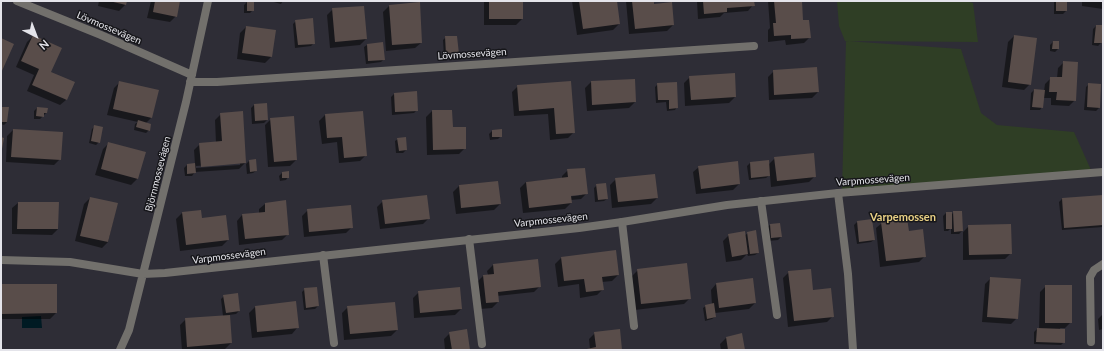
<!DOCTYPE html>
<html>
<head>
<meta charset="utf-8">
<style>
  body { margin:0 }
  #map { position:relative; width:1104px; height:351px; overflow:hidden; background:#2e2d36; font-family:Lato,sans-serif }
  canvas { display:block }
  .frame { position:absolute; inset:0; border:2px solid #e4e4ea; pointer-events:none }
  .north { position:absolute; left:16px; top:16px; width:40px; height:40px; -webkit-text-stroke:3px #16161a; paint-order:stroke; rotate:138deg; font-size:11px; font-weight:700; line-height:16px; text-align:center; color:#e4e4ea }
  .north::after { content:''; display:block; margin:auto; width:14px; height:18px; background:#e4e4ea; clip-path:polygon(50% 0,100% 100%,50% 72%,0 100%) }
</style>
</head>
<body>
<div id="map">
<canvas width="1104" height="351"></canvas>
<div class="frame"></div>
<div class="north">N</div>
</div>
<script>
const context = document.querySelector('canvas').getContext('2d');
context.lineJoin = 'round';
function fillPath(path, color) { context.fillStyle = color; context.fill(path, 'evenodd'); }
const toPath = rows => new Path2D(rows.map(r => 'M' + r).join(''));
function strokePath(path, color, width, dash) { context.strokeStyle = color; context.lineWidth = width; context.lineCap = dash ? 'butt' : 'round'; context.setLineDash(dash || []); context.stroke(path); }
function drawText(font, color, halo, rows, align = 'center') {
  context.font = font + ' Lato,sans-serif'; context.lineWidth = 3; context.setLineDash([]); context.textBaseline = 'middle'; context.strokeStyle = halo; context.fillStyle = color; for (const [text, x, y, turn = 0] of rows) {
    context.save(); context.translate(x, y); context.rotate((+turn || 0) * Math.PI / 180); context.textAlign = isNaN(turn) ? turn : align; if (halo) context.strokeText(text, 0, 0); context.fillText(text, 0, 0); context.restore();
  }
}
fillPath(toPath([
  [837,1,966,1,973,3,978,42,845,41,839,26],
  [846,41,961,49,981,113,997,125,1074,132,1091,170,842,190]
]), '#2f3e25');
fillPath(toPath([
  [41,316,42,328,22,328,22,317]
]), '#001a23');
fillPath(toPath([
  [99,1,126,1,125,5,119,11,98,6],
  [151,1,179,1,176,16,170,22,147,18],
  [270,1,283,1,281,4],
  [522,1,522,19,516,25,484,25,484,1],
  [572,1,616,1,619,24,613,30,577,35],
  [626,1,653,1,654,5,673,25,667,31,629,34],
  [697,1,753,1,753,5,748,11,724,13,720,17,698,19],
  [768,1,801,1,802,21,810,37,804,43,786,45,785,40,768,42,768,30,770,28],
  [1055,1,1066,1,1066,11,1063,14,1054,14,1054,2],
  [1082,1,1103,1,1103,9,1082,6],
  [247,2,253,10,250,13,244,13,244,5],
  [389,6,421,43,415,48,386,51,383,12],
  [333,9,366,39,360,45,330,48,327,15],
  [296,21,314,43,311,46,295,48,293,24],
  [1096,26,1101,43,1098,46,1092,45,1093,29],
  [246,27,271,57,265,63,237,59,240,33],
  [33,36,50,73,66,100,60,105,27,91,34,75,16,67,27,42],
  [1014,36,1030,84,1024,90,1002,87,1008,42],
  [446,37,458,53,455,56,444,57,443,40],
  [1053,42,1058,49,1055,52,1050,51,1050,45],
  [367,45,384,59,381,62,366,64,364,47],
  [1064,62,1075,100,1069,106,1051,105,1051,98,1043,98,1042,107,1040,110,1030,110,1031,93,1034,90,1044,91,1045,84,1051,78,1057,78,1058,68],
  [774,71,818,92,812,98,769,100,768,77],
  [690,77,735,97,729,103,685,106,684,83],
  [634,80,635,102,629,108,587,111,585,88,591,82],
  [120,82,151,118,146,123,149,130,146,133,134,130,135,124,138,122,107,115,114,88],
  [570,82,574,132,568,138,550,140,548,114,514,116,512,92,518,86],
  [658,84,677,107,675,110,667,111,666,102,656,103,655,87],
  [1089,84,1099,108,1096,111,1084,110,1086,87],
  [394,94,417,110,414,113,392,115,391,97],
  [266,104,267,120,264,123,252,124,251,108,254,105],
  [1,108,7,122,4,125,1,124],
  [37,108,46,113,40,119,34,119,34,111],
  [432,111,452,128,465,148,459,154,427,155,426,117],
  [221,114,245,163,239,169,195,172,192,176,185,176,184,168,187,165,195,164,194,150,200,144,216,143,215,120],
  [240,163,240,165,196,168,196,166],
  [325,115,366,155,360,161,339,163,337,142,322,144,319,121],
  [271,119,296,160,290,166,268,167,265,125],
  [95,126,99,142,96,145,89,143,92,129],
  [13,130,60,159,54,165,6,162,7,136],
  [501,130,501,136,498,139,490,140,489,134,492,131],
  [398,139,406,150,403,153,396,153,395,141],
  [109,143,144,153,137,179,131,185,95,175,103,149],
  [775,158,815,176,809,182,771,187,770,175,766,178,749,180,747,166,750,163,768,165],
  [249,161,256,171,253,173,247,174,246,164],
  [699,167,739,184,733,190,696,194,693,172],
  [568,170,587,193,581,199,571,200,571,203,565,209,523,213,520,188,526,182,562,179,562,176],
  [582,193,582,195,566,197],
  [282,173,288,177,286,180,280,181,279,176],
  [616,179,657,198,651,204,612,208,610,185],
  [597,185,607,199,604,201,595,202,594,188],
  [459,186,500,204,494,210,456,214,453,192],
  [1103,196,1103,227,1062,230,1059,202,1062,199],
  [90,198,117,204,108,242,102,248,75,241,84,204],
  [285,201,288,234,282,240,239,245,237,221,242,215,259,213,259,209,265,204],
  [383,201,429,218,423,224,380,229,377,207],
  [18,203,58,229,52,235,12,234,12,208],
  [308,210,352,227,346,233,304,237,302,216],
  [954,212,962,231,959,234,951,234,951,228,948,231,944,231,943,216,946,213,951,215],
  [182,213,201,219,228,240,222,246,180,251,176,219],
  [857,222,874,240,871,242,857,244,854,225],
  [882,223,908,232,925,256,919,262,880,267,876,228],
  [770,225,781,237,778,240,768,241,767,227],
  [969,226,1011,253,1005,259,963,260,963,232],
  [748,233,758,253,755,255,748,256,747,254,741,260,726,262,723,241,729,235,744,236],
  [561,258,618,275,612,281,602,282,603,289,597,295,580,298,579,284,558,287,555,264],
  [493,265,540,286,534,292,497,296,498,302,492,308,480,309,477,282,483,276,488,275,487,271],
  [638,270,690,298,684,304,635,310,632,276],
  [789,272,813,291,833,316,827,322,788,327,783,278],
  [991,278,1017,318,1011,324,982,322,985,284],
  [716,284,755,303,749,309,715,313,715,317,712,319,705,321,703,308,706,306,712,305,711,290],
  [1,285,56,313,50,319,1,319],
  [1046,286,1071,322,1065,328,1060,328,1064,342,1061,345,1034,344,1034,332,1037,329,1039,330,1040,292],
  [305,289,318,306,315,309,304,310,302,292],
  [419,292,461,309,455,315,414,318,413,298],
  [224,296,239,311,236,314,229,315,231,343,225,349,182,350,180,325,186,319,223,316,221,299],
  [255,307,297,328,292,334,252,338,249,313],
  [348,307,397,330,391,336,344,340,342,313],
  [1103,314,1103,329,1099,330,1098,319],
  [450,333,469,350,445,350,444,339],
  [595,333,621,350,582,350,590,349,589,339],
  [741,335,744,350,721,350,720,344,726,338]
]), '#0007');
fillPath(toPath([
  [109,1,127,1,126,5],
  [155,1,180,1,177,17,153,12],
  [247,1,254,1,254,11,247,11],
  [489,1,523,1,523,19,489,19],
  [579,1,617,1,620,24,583,29],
  [632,1,654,1,654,4,672,2,674,25,635,29],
  [703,1,754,1,755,6,727,8,727,12,704,14],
  [774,1,802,1,803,20,809,20,811,38,791,39,791,35,774,36,773,23,776,23],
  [1056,1,1067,1,1067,11,1056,11],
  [420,2,422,43,392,45,389,5],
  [364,6,367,39,335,42,332,8],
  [313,18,315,44,298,45,295,20],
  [1096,25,1103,25,1102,43,1094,43],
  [246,26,276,30,272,57,242,53],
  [33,35,62,48,51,72,75,82,67,100,32,85,39,69,21,61],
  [1014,35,1037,38,1031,85,1008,82],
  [445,36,457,36,459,54,446,55],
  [1,38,14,44,1,73],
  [1053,41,1059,41,1059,49,1052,49],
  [383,42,385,60,368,61,367,44],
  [1063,61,1078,62,1076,101,1056,100,1057,92,1049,92,1050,77,1062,77],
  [817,67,819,92,774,95,773,70],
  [735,73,736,97,691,100,689,76],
  [635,79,636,102,592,105,591,81],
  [119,81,159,90,152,118,113,109],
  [571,81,575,133,556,134,554,108,519,111,517,85],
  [677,82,678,108,669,109,669,100,658,100,657,83],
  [1088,83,1101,84,1100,108,1087,107],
  [1034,89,1045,90,1043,108,1032,107],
  [417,91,418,111,395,112,394,93],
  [267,103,268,120,255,121,254,104],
  [1,107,9,107,7,122,1,122],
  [37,107,48,108,47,113,44,113,44,117,36,116],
  [432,110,452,110,453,127,466,127,466,149,433,150],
  [243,111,246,163,201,167,199,143,222,141,220,113],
  [363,111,367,156,344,158,342,137,327,138,325,114],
  [294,116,297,160,274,162,270,118],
  [138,120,151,124,150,131,136,127],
  [94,125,103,127,100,143,91,141],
  [13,129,63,132,61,160,11,157],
  [502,129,502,137,492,137,492,130],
  [1,137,4,138,2,149,1,149],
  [406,137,407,150,399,151,397,138],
  [108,142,146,152,138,179,101,169],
  [814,153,816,177,777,181,774,157],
  [256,159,257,171,250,172,249,160],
  [769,160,770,176,751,178,750,162],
  [738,161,740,184,701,189,698,166],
  [195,163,196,173,187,174,187,164],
  [585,168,588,194,571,196,572,203,529,208,526,182,568,177,567,169],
  [289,171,289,178,282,178,282,172],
  [655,174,658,198,618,202,615,178],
  [498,181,501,204,461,208,459,185],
  [606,183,608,199,598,200,596,184],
  [427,195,430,219,385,224,382,200],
  [1103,195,1103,225,1064,228,1062,198],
  [90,197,118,203,108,242,80,236],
  [286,200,289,235,245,239,242,214,265,212,265,203],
  [18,202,59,202,58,229,17,229],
  [351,205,353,228,309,232,307,209],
  [201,210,202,218,226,215,229,240,186,245,182,212],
  [953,211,962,211,963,231,954,232],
  [946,212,952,212,952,229,946,229],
  [907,218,909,231,923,229,926,257,886,261,881,222],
  [872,219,875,240,859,242,857,221],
  [780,223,782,237,771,238,770,224],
  [1011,224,1012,254,969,255,968,225],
  [756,230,759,253,750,254,747,232],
  [745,231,748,254,732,257,728,234],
  [616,250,619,275,602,277,604,290,586,292,584,279,564,281,561,257],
  [538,259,541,287,498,292,499,302,486,303,483,275,494,274,493,264],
  [687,263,691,299,641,304,637,269],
  [811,269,813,290,831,288,834,317,794,321,788,271],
  [990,277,1021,279,1018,319,987,317],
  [753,278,756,303,719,308,716,283],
  [1,284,57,284,57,313,1,314],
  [1045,285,1072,285,1072,323,1045,323],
  [317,287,319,306,306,308,304,288],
  [460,287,462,309,420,313,418,291],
  [238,293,240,311,226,313,223,295],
  [296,301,299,328,257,332,255,306],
  [395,302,398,330,350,334,347,306],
  [714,303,716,317,707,319,705,305],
  [230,315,232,343,187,347,185,318],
  [1037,328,1065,329,1065,343,1036,342],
  [467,329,470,350,452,350,449,332],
  [620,329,622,350,582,350,596,347,594,332],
  [742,333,745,350,728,350,726,337]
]), '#594d4a');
strokePath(toPath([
  [838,193,848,274,853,350],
  [761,201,777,315],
  [622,222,634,326],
  [469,239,482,344],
  [323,255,334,343],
  [1091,342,1090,277,1094,270,1103,264]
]), '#72706c', 8);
strokePath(toPath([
  [17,1,101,35,192,75],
  [190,82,217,82,754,46],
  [1,260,70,262,143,274,165,273,579,228,622,222,727,205,838,193,1103,172],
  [120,350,129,330,186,102,208,1]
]), '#72706c', 8);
drawText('10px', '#e4e4ea', '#16161a', [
  ["Lövmossevägen",109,28,23],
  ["Lövmossevägen",472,54,-4],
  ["Björnmossevägen",158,174,-76],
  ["Varpmossevägen",873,180,-4],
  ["Varpmossevägen",551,220,-6],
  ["Varpmossevägen",229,256,-7]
]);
drawText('bold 11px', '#ead185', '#16161a', [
  ["Varpemossen",903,217]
]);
</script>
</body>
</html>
